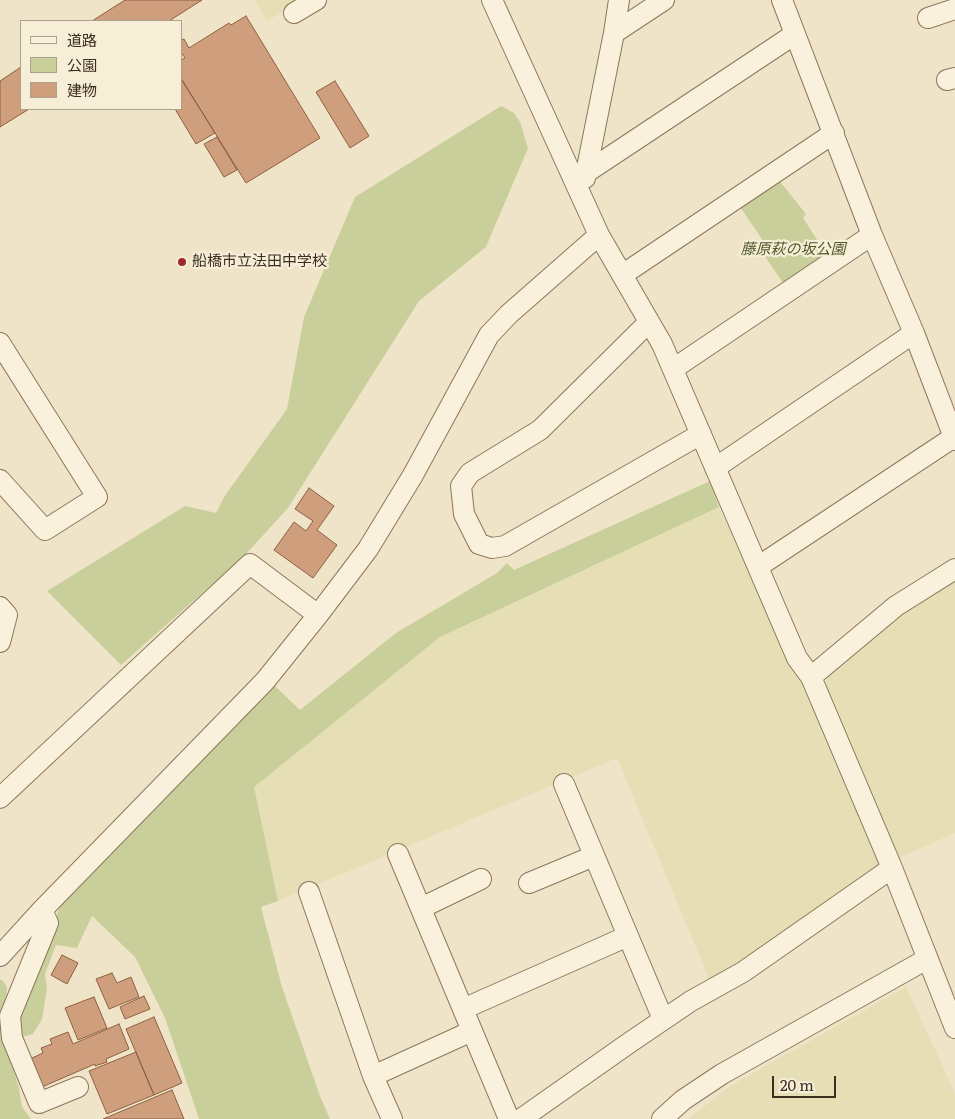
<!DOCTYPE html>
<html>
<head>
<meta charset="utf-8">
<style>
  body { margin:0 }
  #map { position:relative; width:955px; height:1119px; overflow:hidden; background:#f0e4c8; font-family:Literata,"Noto Sans JP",serif }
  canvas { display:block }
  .legend { position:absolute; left:20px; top:20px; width:162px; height:90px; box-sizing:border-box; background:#f7eed8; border:1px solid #ada18e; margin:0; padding:6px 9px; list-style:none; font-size:15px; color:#3d2e20 }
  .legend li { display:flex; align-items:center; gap:10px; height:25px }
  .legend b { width:25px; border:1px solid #ada18e }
  .scale { position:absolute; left:772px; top:1076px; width:64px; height:22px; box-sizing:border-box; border:2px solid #3d2e20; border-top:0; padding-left:6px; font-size:15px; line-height:18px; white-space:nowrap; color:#3d2e20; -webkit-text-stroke:4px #f7eed8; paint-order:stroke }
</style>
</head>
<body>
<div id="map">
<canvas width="955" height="1119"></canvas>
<ul class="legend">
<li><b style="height:6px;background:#faf1dc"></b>道路</li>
<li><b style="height:14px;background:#c9cf9b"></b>公園</li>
<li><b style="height:14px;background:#cf9f7d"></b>建物</li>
</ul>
<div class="scale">20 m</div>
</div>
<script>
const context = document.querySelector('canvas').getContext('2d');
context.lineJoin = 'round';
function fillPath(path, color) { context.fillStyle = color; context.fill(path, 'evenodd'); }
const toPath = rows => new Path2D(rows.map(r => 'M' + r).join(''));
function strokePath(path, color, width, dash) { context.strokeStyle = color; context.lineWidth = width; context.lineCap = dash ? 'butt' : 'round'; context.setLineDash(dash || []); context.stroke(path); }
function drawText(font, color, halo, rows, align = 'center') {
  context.font = font + ' Literata,"Noto Sans JP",serif'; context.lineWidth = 4.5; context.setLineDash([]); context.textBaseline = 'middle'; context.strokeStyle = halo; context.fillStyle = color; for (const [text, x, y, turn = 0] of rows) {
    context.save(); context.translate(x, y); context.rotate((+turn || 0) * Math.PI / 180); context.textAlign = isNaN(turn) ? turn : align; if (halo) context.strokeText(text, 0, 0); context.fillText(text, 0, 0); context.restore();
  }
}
fillPath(toPath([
  [254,0,302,0,267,21],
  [719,507,789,663,799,678,880,859,877,867,738,965,710,981,617,758,278,901,253,787,440,637],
  [955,582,955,833,897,859,829,696,826,686,827,678,829,672,901,612],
  [906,987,955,1093,955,1119,688,1119,730,1086]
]), '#e6deb5');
fillPath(toPath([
  [501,106,514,113,520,122,528,148,486,247,419,301,288,508,245,555,121,665,47,591,185,506,216,513,224,497,287,409,304,317,355,197],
  [778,179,806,214,803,218,829,258,785,286,760,249,766,245,738,204],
  [710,481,719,507,440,637,254,787,278,901,261,907,282,987,320,1096,330,1119,199,1119,165,1018,135,957,92,916,77,948,56,945,45,974,47,989,42,1019,33,1034,21,1037,17,1024,62,901,274,685,300,710,396,633,497,573,507,563,514,570],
  [0,980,2,980,7,987,4,1038,19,1088,22,1107,31,1119,0,1119]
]), '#c9cf9b');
const building = toPath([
  [125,0,202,0,169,21,92,21,125,0],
  [246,16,320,138,246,183,181,78,181,60,185,58,181,52,181,40,184,39,189,48,229,23,231,25,246,16],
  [21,67,21,109,29,109,0,127,0,81,21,67],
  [181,79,215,133,196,144,175,109,181,109,181,79],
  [335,81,369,136,350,148,316,92,335,81],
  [217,137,237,170,224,177,204,144,217,137],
  [309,488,334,506,317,530,337,545,313,578,274,550,294,522,306,531,313,521,295,509,309,488],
  [62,955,78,963,67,984,51,975,62,955],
  [112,973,117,983,131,977,139,997,109,1009,96,979,112,973],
  [144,996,150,1009,125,1019,120,1007,144,996],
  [94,997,107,1028,78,1040,65,1008,94,997],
  [154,1017,182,1083,154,1095,126,1029,154,1017],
  [119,1024,129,1049,106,1059,107,1062,95,1066,95,1064,42,1087,30,1059,43,1053,41,1048,52,1044,50,1039,68,1032,73,1044,119,1024],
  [136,1052,154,1095,107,1114,89,1071,136,1052],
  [172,1090,184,1119,103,1119,172,1090]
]);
fillPath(building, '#cf9f7d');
strokePath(building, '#8d5f41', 1);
const minor = toPath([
  [492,0,599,235,662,344,797,658,811,677,892,868,955,1028],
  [782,0,872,235,914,333,955,440],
  [294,13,316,0],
  [928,18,955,9],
  [614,33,664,0],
  [947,80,955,78],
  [587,172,795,34],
  [585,178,614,33,619,0],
  [622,275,834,133],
  [649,322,540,430,470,473,461,486,464,514,479,544,492,548,505,546,701,434],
  [0,343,97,497,45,530,0,480],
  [673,369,872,235],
  [715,468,914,333],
  [759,566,954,437],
  [0,607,7,615,0,642],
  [811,677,896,606,955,569],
  [564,784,663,1019],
  [0,798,250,564,318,615],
  [398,854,509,1119],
  [529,883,594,856],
  [309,892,373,1076,392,1119],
  [421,908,481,879],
  [42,910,48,923,10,1016,12,1038,39,1103,78,1087],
  [0,956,42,910,265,681,318,615,368,549,413,475,489,335,509,314,599,235],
  [463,1009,628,936],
  [373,1076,472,1031],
  [521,1119,629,1043,691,1001,743,972,892,868],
  [662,1119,683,1100,722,1074,927,959]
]);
strokePath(minor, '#8d765c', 22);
strokePath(minor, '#faf1dc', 20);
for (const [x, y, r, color] of [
  [182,262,5,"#9e2a2b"]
]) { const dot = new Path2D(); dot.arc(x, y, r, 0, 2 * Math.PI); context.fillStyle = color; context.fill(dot); strokePath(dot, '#f7eed8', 2); }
drawText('italic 15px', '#4d5a26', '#f7eed8', [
  ["藤原萩の坂公園",793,250]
]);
drawText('15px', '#3d2e20', '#f7eed8', [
  ["船橋市立法田中学校",192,262]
], 'left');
</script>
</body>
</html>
